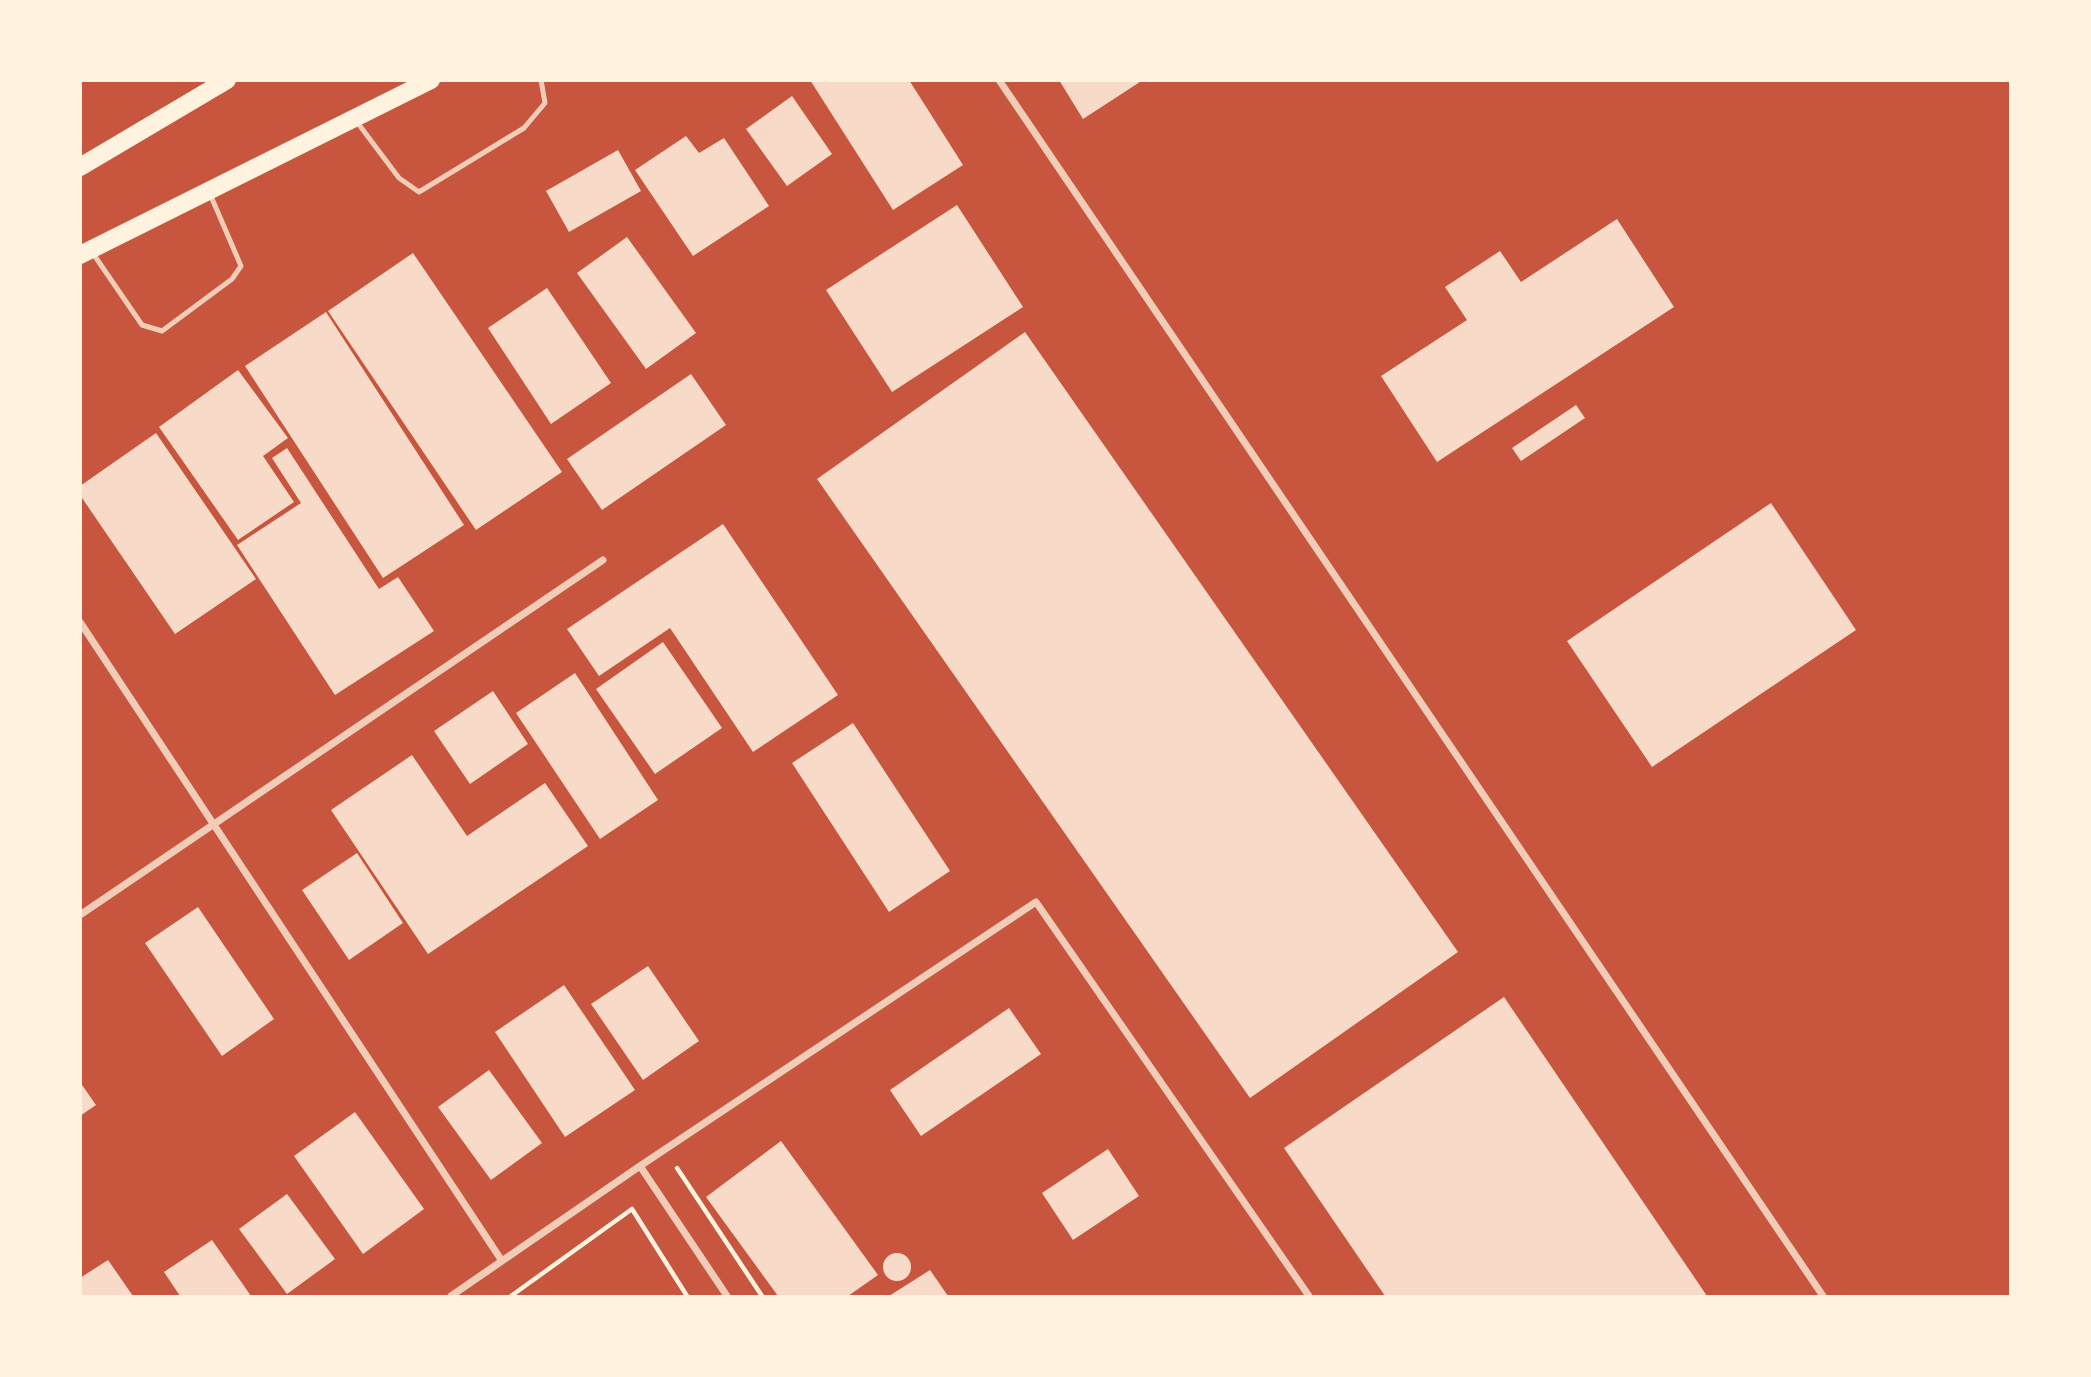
<!DOCTYPE html>
<html>
<head>
<meta charset="utf-8">
<style>
  body { margin:0 }
  #map { position:relative; width:2091px; height:1377px; overflow:hidden; background:#c8553d; font-family:"Libre Baskerville",serif }
  canvas { display:block }
  .frame { position:absolute; inset:0; border:82px solid #fff3e0; pointer-events:none }
</style>
</head>
<body>
<div id="map">
<canvas width="2091" height="1377"></canvas>
<div class="frame"></div>
</div>
<script>
const context = document.querySelector('canvas').getContext('2d');
context.lineJoin = 'round';
function fillPath(path, color) { context.fillStyle = color; context.fill(path, 'evenodd'); }
const toPath = rows => new Path2D(rows.map(r => 'M' + r).join(''));
function strokePath(path, color, width, dash) { context.strokeStyle = color; context.lineWidth = width; context.lineCap = dash ? 'butt' : 'round'; context.setLineDash(dash || []); context.stroke(path); }
fillPath(toPath([
  [810,80,909,80,963,165,893,210],
  [1059,80,1143,80,1083,119],
  [792,96,832,154,787,186,746,129],
  [686,136,699,153,724,138,769,206,693,256,635,170],
  [618,150,641,191,569,232,546,191],
  [957,205,1023,307,892,392,826,290],
  [1617,219,1674,307,1437,462,1381,376,1467,320,1445,287,1500,251,1521,282],
  [627,237,696,333,646,369,577,273],
  [413,253,562,472,476,530,328,311],
  [547,288,611,383,551,424,488,328],
  [326,312,464,525,383,578,245,366],
  [1025,332,1458,952,1250,1098,817,479],
  [238,370,288,438,263,456,294,502,238,540,159,427],
  [691,374,726,425,602,510,567,459],
  [1576,405,1585,418,1521,461,1512,448],
  [156,433,256,579,175,634,80,495,80,486],
  [287,448,379,589,398,577,434,631,335,695,237,545,301,503,272,458],
  [1771,503,1856,630,1652,767,1567,641],
  [723,524,838,695,753,752,670,628,599,676,567,629],
  [663,642,722,728,655,774,596,689],
  [575,673,658,800,600,839,516,713],
  [493,691,528,744,470,784,434,731],
  [853,723,950,871,889,912,792,763],
  [412,755,467,836,545,783,588,846,428,954,331,810],
  [357,853,403,923,349,960,302,890],
  [198,907,274,1019,222,1056,145,943],
  [648,966,699,1041,643,1080,591,1004],
  [564,985,635,1090,565,1137,495,1032],
  [1504,997,1707,1296,1385,1296,1284,1148],
  [1009,1008,1041,1054,921,1136,890,1090],
  [489,1070,542,1143,491,1180,438,1107],
  [80,1082,96,1105,80,1116],
  [355,1112,424,1209,363,1254,294,1156],
  [781,1141,878,1275,848,1296,778,1296,706,1197],
  [1108,1149,1139,1196,1073,1240,1042,1193],
  [287,1194,335,1259,287,1294,239,1229],
  [212,1240,251,1296,180,1296,164,1272],
  '883 1267a14 14 0 1 1 28 0a14 14 0 1 1-28 0Z',
  [108,1260,133,1296,80,1296,80,1278],
  [930,1270,948,1296,889,1296]
]), '#f7dbc8');
strokePath(toPath([
  [677,1168,762,1296],
  [511,1296,632,1209,687,1296]
]), '#fff3e0', 4.5);
strokePath(toPath([
  [357,122,399,178,419,192,524,128,545,103,541,80],
  [92,252,142,325,162,331,232,279,241,266,210,194]
]), '#f1ccb7', 5);
strokePath(toPath([
  [999,80,1823,1296],
  [80,622,502,1261],
  [80,915,603,560],
  [640,1166,727,1296],
  [451,1296,640,1166,1036,902,1309,1296]
]), '#f1ccb7', 7);
strokePath(toPath([
  [80,167,227,80],
  [80,255,431,80]
]), '#fff3e0', 18);
</script>
</body>
</html>
